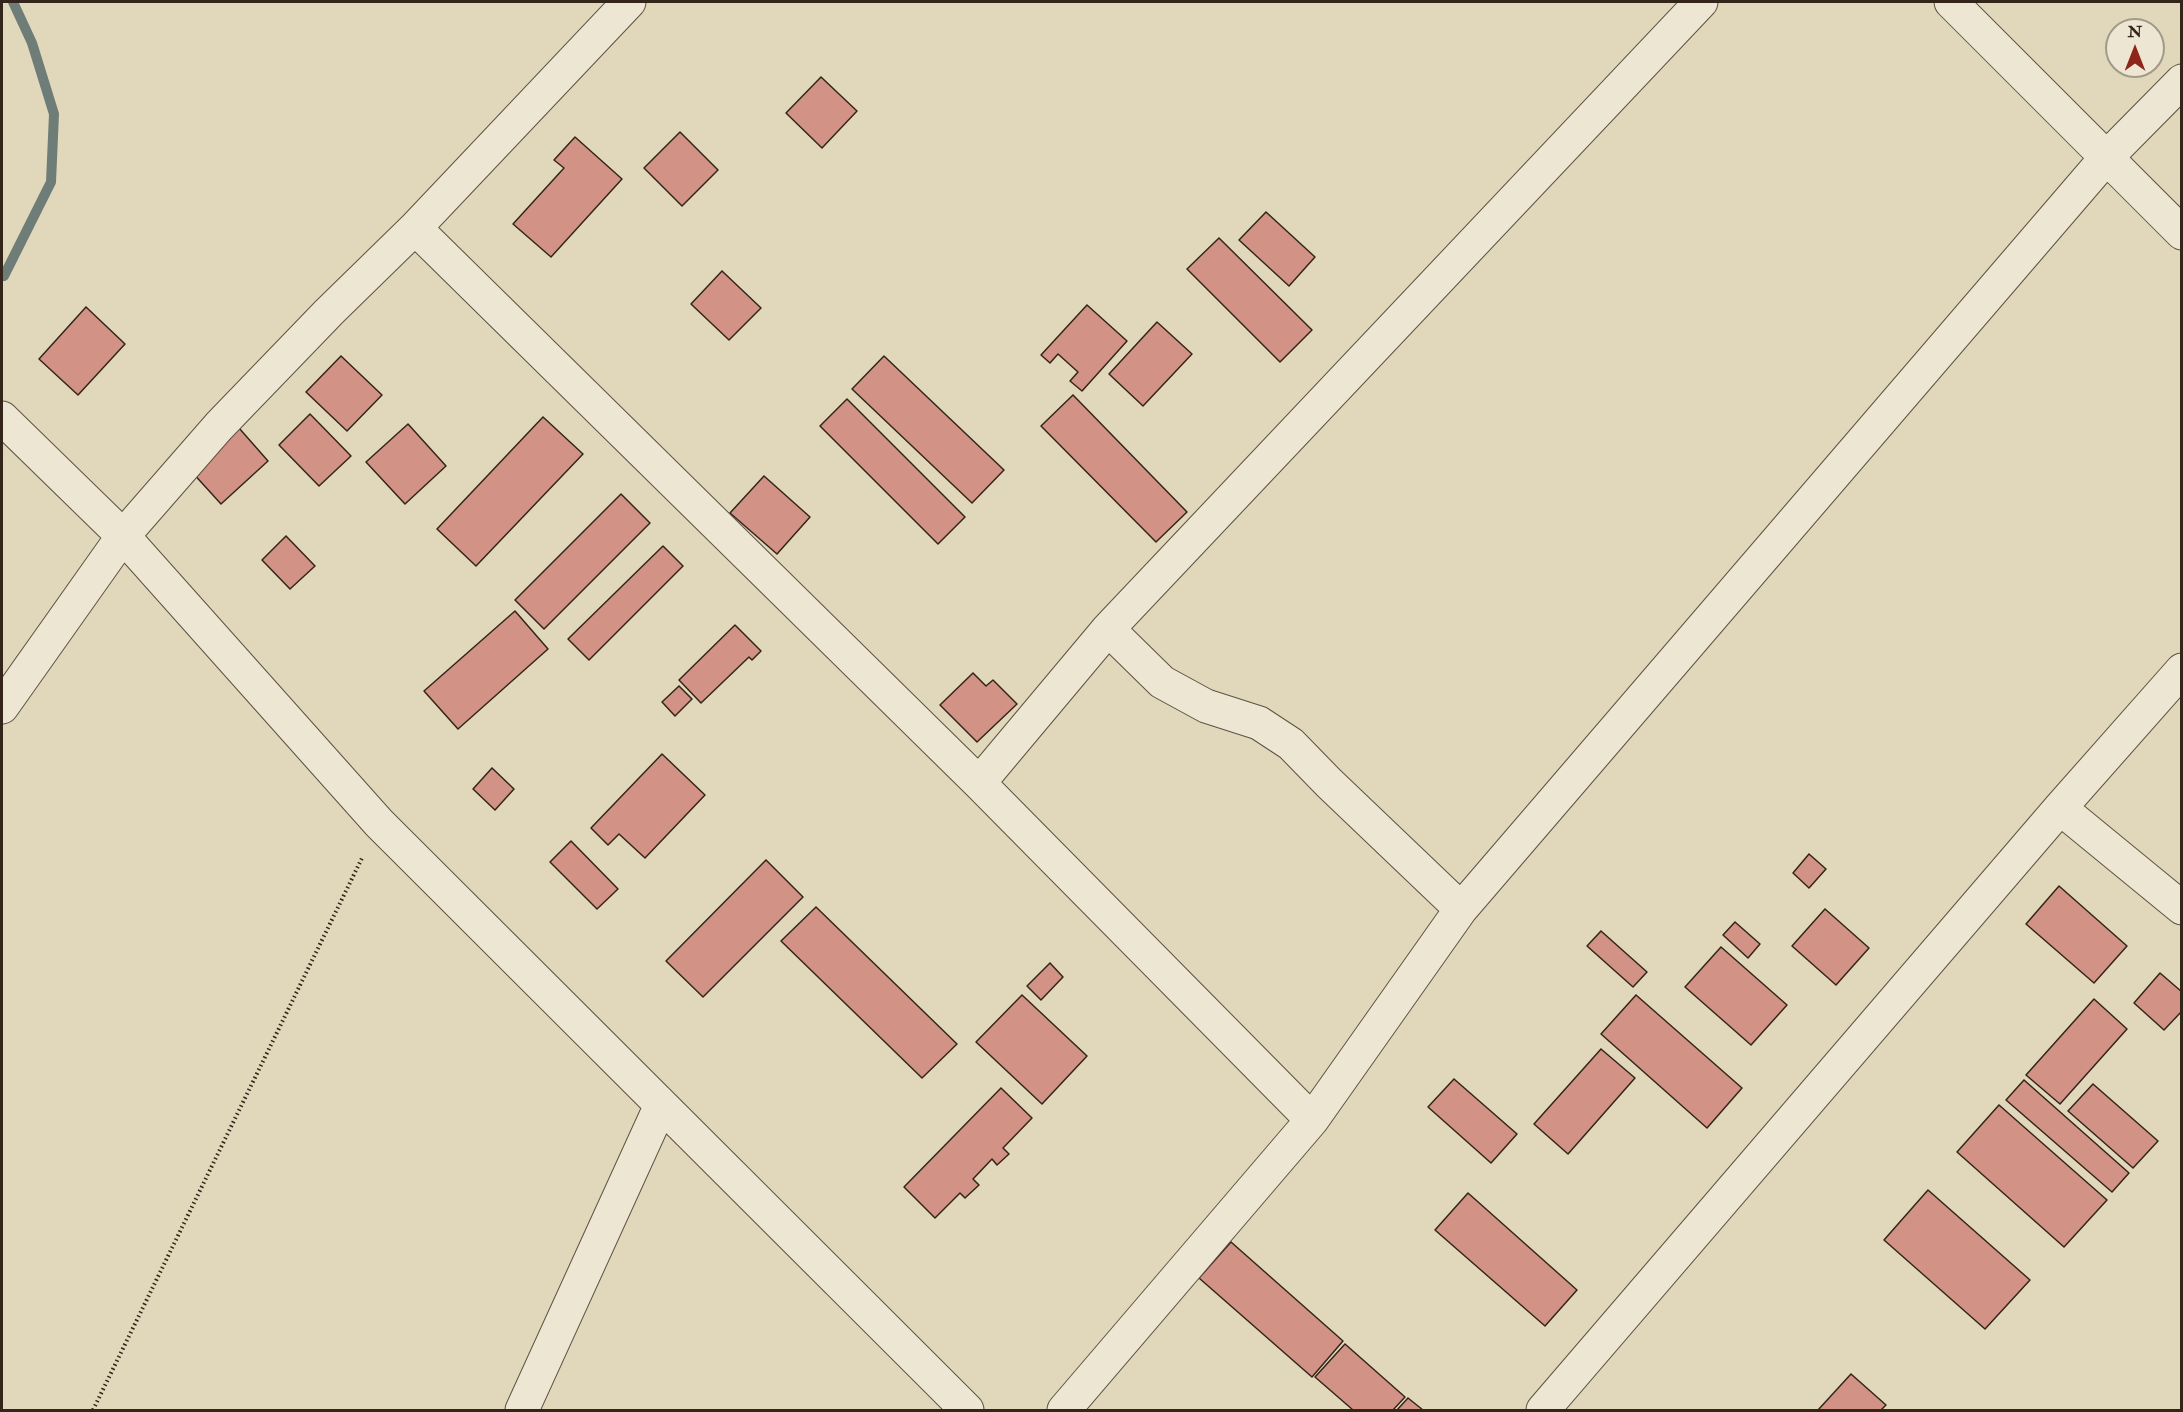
<!DOCTYPE html>
<html>
<head>
<meta charset="utf-8">
<style>
  body { margin:0 }
  #map { position:relative; width:2183px; height:1412px; overflow:hidden; background:#e1d8bc; font-family:"IM FELL Double Pica",serif }
  canvas { display:block }
  .frame { position:absolute; inset:0; border:3px solid #332519; pointer-events:none }
  .north { position:absolute; left:2105px; top:18px; width:60px; height:60px; box-sizing:border-box; background:#ece6d3; border:2px solid #a29989; border-radius:50%; rotate:0deg; font-size:16px; font-weight:700; line-height:24px; text-align:center; color:#332519 }
  .north::after { content:''; display:block; margin:auto; width:21px; height:27px; background:#8f2418; clip-path:polygon(50% 0,100% 100%,50% 72%,0 100%) }
</style>
</head>
<body>
<div id="map">
<canvas width="2183" height="1412"></canvas>
<div class="frame"></div>
<div class="north">N</div>
</div>
<script>
const context = document.querySelector('canvas').getContext('2d');
context.lineJoin = 'round';
const toPath = rows => new Path2D(rows.map(r => 'M' + r).join(''));
function strokePath(path, color, width, dash) { context.strokeStyle = color; context.lineWidth = width; context.lineCap = dash ? 'butt' : 'round'; context.setLineDash(dash || []); context.stroke(path); }
function fillPath(path, color) { context.fillStyle = color; context.fill(path, 'evenodd'); }
strokePath(toPath([
  [4,276,51,182,54,114,32,43,13,2]
]), '#6f7d78', 10);
const building = toPath([
  [821,77,857,111,822,148,786,113,821,77],
  [680,132,718,170,682,206,644,168,680,132],
  [575,137,622,179,551,257,513,224,564,168,554,160,575,137],
  [1266,212,1315,257,1289,286,1239,240,1266,212],
  [1219,238,1312,330,1280,362,1187,269,1219,238],
  [722,271,761,308,729,340,691,304,722,271],
  [1087,305,1127,341,1082,391,1070,381,1078,372,1058,354,1050,363,1041,355,1087,305],
  [86,307,125,344,78,395,39,359,86,307],
  [1157,322,1192,354,1143,406,1109,374,1157,322],
  [341,356,382,395,347,431,306,392,341,356],
  [884,356,1004,470,972,503,852,389,884,356],
  [1073,395,1187,512,1156,542,1041,426,1073,395],
  [847,399,965,517,938,544,820,426,847,399],
  [310,414,351,456,319,486,279,445,310,414],
  [543,417,583,454,476,566,437,529,543,417],
  [408,424,446,466,405,504,366,462,408,424],
  [239,428,268,461,221,504,191,471,239,428],
  [764,476,810,517,777,554,730,513,764,476],
  [621,494,650,523,544,629,515,600,621,494],
  [286,536,315,566,290,589,262,560,286,536],
  [663,546,683,566,589,660,568,639,663,546],
  [515,611,548,649,458,729,424,691,515,611],
  [735,625,761,651,752,660,749,657,701,703,679,680,735,625],
  [973,673,986,686,993,680,1017,704,977,742,940,705,973,673],
  [679,686,692,699,675,716,662,702,679,686],
  [662,754,705,795,645,858,619,834,608,845,591,828,662,754],
  [492,768,514,789,495,810,473,789,492,768],
  [571,841,618,889,597,909,550,862,571,841],
  [1809,854,1826,869,1809,888,1793,873,1809,854],
  [766,860,803,897,703,997,666,961,766,860],
  [2059,886,2127,946,2094,983,2026,924,2059,886],
  [816,907,957,1044,922,1078,781,941,816,907],
  [1825,909,1869,948,1836,985,1792,946,1825,909],
  [1735,922,1760,944,1748,958,1723,935,1735,922],
  [1601,931,1647,972,1633,987,1587,946,1601,931],
  [1721,947,1787,1005,1751,1045,1685,987,1721,947],
  [1050,963,1063,977,1041,1000,1027,986,1050,963],
  [2160,973,2182,992,2182,1011,2164,1030,2134,1003,2160,973],
  [1022,995,1087,1056,1042,1104,976,1042,1022,995],
  [1636,995,1742,1088,1707,1128,1601,1034,1636,995],
  [2094,999,2127,1029,2060,1104,2026,1075,2094,999],
  [1601,1049,1635,1078,1568,1154,1534,1124,1601,1049],
  [1454,1079,1517,1134,1491,1163,1428,1107,1454,1079],
  [2024,1080,2129,1173,2112,1192,2006,1100,2024,1080],
  [2093,1084,2158,1141,2133,1168,2068,1111,2093,1084],
  [1001,1088,1032,1118,1003,1148,1009,1154,997,1165,992,1159,973,1179,979,1185,965,1198,960,1193,935,1218,904,1187,1001,1088],
  [1999,1105,2107,1200,2064,1247,1957,1152,1999,1105],
  [1928,1190,2030,1280,1985,1329,1884,1240,1928,1190],
  [1468,1193,1577,1290,1545,1326,1435,1230,1468,1193],
  [1231,1242,1343,1341,1312,1377,1199,1278,1231,1242],
  [1345,1344,1405,1397,1393,1410,1353,1410,1315,1377,1345,1344],
  [1851,1374,1886,1405,1881,1410,1818,1410,1851,1374],
  [1408,1398,1423,1410,1397,1410,1408,1398]
]);
fillPath(building, '#d39286');
strokePath(building, '#332519', 1.5);
const minor = toPath([
  [1951,2,2182,233],
  [415,228,629,2],
  [2,418,123,536,379,823,967,1410],
  [1108,629,1162,682,1206,706,1259,723,1291,744,1329,783,1461,909],
  [2,707,123,536,219,426,329,312,415,228,979,783,1312,1120],
  [979,783,1108,629,1701,2],
  [2060,808,2182,908],
  [522,1410,661,1105],
  [1064,1410,1312,1120,1461,909,2106,158,2182,81],
  [1543,1410,2060,808,2182,670]
]);
strokePath(minor, '#5e5242', 35);
strokePath(toPath([
  [93,1410,363,856]
]), '#332519', 4, [1.5, 3]);
strokePath(minor, '#ece6d3', 33);
</script>
</body>
</html>
